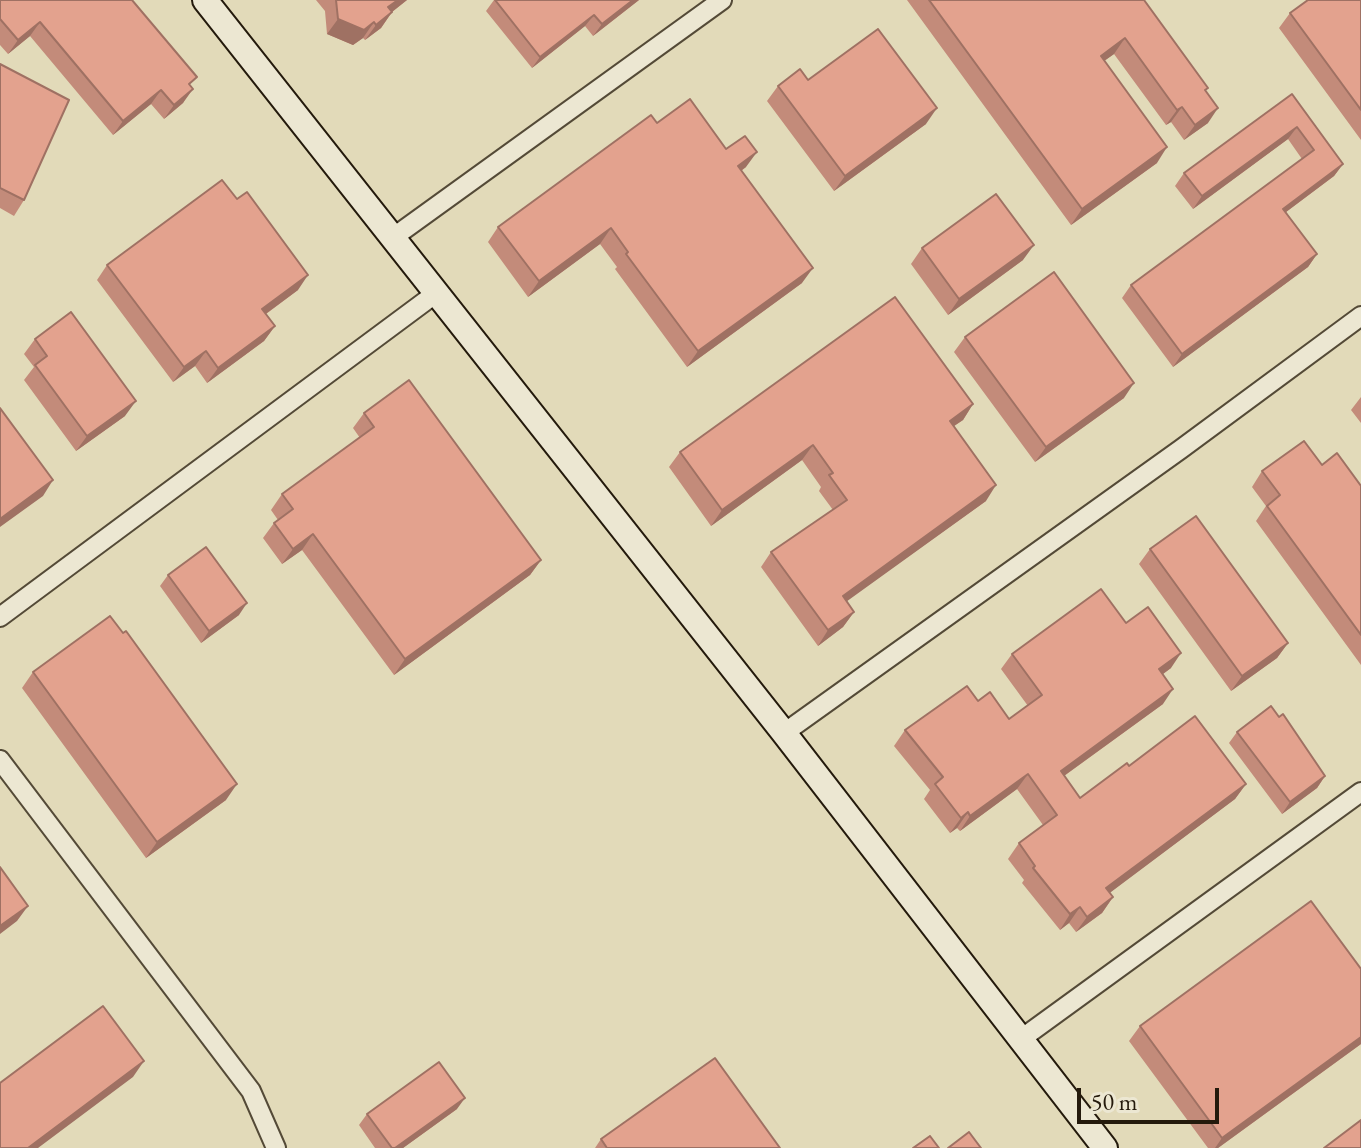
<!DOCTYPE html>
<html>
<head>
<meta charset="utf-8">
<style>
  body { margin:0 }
  #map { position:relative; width:1361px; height:1148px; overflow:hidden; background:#e2dab9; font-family:"EB Garamond",serif }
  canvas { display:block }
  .scale { position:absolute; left:1077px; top:1088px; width:142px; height:36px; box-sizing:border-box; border:4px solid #241a0c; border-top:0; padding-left:10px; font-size:24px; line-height:28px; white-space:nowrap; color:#241a0c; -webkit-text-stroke:6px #ece7d2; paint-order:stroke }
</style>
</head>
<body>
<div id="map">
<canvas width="1361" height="1148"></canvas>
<div class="scale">50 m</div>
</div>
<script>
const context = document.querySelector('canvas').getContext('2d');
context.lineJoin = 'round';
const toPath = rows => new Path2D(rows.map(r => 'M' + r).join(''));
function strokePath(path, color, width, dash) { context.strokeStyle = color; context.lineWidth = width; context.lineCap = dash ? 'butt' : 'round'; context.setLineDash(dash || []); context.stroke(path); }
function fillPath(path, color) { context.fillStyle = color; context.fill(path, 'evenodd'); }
const street = toPath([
  [391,239,722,0],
  [0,617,435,294],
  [784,733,1181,449,1361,316],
  [0,760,251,1091,276,1148],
  [1021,1039,1361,792]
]);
const secondary = toPath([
  [205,0,784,733,1105,1148]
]);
strokePath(street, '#544a37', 22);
strokePath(secondary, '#241a0c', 28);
strokePath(street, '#ece7d2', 18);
strokePath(secondary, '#ece7d2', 24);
fillPath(toPath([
  [0,0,191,86,183,103,164,119,151,104,113,135,30,36,8,54,0,45],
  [316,0,407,0,392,12,381,28,365,40,363,38,353,45,327,34,325,11],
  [494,0,639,0,593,36,585,26,532,68,486,11],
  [907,0,1144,0,1206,90,1208,123,1184,140,1171,122,1166,125,1114,54,1104,61,1157,163,1071,225],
  [1361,0,1361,140,1279,28,1290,13],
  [0,64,24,200,14,216,0,208],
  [808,80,926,124,834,191,767,101,778,86],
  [1292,94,1343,164,1334,176,1286,212,1317,254,1308,267,1173,367,1122,298,1131,285,1302,159,1288,139,1193,209,1175,186,1184,173],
  [657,123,726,149,746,167,741,171,802,283,687,367,615,269,617,267,600,244,528,297,488,242,498,227],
  [922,248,1023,260,948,315,911,264],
  [107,265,298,290,266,314,275,326,264,341,207,383,195,366,173,382,97,280],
  [965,337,1124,398,1035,462,954,352],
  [35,339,125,416,76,451,24,380,34,367,24,354],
  [1361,397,1361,423,1351,410],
  [973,404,963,420,954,426,986,501,846,601,854,612,843,627,818,646,761,567,771,552,833,510,819,491,821,487,802,460,711,526,669,467,680,452],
  [364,413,541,560,530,575,394,675,302,550,282,564,263,538,274,523,278,520,271,510,282,494,360,438,353,428],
  [1322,465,1361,486,1361,665,1256,521,1266,506,1252,487,1262,471],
  [1150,549,1288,643,1277,658,1231,691,1139,564],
  [168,575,239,615,201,643,160,586],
  [1126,623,1171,668,1163,674,1163,704,1064,776,1080,798,1129,766,1246,784,1235,799,1109,893,1113,897,1102,913,1076,932,1069,923,1060,930,1022,883,1024,880,1008,859,1019,843,1043,825,1017,789,960,831,957,828,950,833,924,799,930,790,894,746,905,730,978,701,1009,719,1028,706,1001,669,1012,654],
  [33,672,226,800,146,858,22,688],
  [1237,732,1325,776,1317,788,1282,814,1229,743],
  [1361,969,1361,1044,1218,1148,1208,1148,1129,1041,1140,1026],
  [457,1109,403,1148,375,1148,359,1125,367,1114],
  [601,1139,780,1148,595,1148]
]), '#c38b7a');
fillPath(toPath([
  [398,0,407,0,378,23,388,7],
  [633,0,639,0,593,36,602,24],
  [392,12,381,28,365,40,376,25],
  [594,15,585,26,532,68,540,57],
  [338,19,374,22,363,38,353,45,327,34],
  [40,22,30,36,8,54,18,40],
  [1125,38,1114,54,1090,71,1101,56],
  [193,89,183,103,164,119,174,105],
  [161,90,151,104,113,135,123,121],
  [1182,107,1171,122,1166,125,1177,110],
  [937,108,926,124,834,191,845,176],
  [1218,108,1208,123,1184,140,1195,125],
  [1297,127,1288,139,1193,209,1202,196],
  [1167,147,1157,163,1071,225,1082,209],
  [757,152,746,167,727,181,738,166],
  [1343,164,1334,176,1274,221,1283,209],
  [611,228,600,244,528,297,539,281],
  [1034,245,1023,260,948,315,959,299],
  [1317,254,1308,267,1173,367,1182,354],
  [813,268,802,283,687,367,698,351],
  [308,275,298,290,252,324,262,309],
  [275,326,264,341,207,383,218,368],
  [206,351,195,366,173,382,184,367],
  [1134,383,1124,398,1035,462,1046,447],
  [136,401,125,416,76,451,87,436],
  [973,404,963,420,939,436,950,421],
  [813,445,802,460,711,526,722,510],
  [53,480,43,496,0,527,0,519],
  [996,485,986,501,832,612,843,596],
  [313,534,302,550,282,564,293,549],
  [541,560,530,575,394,675,405,659],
  [247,603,239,615,201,643,209,631],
  [854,612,843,627,818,646,828,630],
  [1288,643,1277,658,1231,691,1242,676],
  [1181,653,1171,668,1148,685,1159,669],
  [1173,689,1163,704,1050,786,1061,771],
  [1028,774,1017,789,960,831,970,816],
  [1325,776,1317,788,1282,814,1290,802],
  [237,784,226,800,146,858,157,842],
  [1246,784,1235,799,1095,904,1106,888],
  [968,812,957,828,950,833,961,818],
  [1113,897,1102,913,1076,932,1087,917],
  [28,906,17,921,0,934,0,926],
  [1080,907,1069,923,1060,930,1070,914],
  [1361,1037,1361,1044,1218,1148,1215,1148,1222,1138],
  [144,1061,133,1077,38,1148,28,1148],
  [465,1098,457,1109,403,1148,395,1148]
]), '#9f7163');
const building = toPath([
  [0,0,132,0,197,77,189,84,193,89,174,105,161,90,123,121,40,22,18,40,0,19,0,0],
  [336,0,398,0,388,7,392,12,376,25,374,22,364,30,338,19,336,0],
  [495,0,633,0,602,24,594,15,540,57,495,0],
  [929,0,1144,0,1208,88,1205,90,1218,108,1195,125,1182,107,1177,110,1125,38,1101,56,1167,147,1082,209,929,0],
  [1308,0,1361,0,1361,110,1290,13,1308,0],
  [878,29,937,108,845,176,778,86,800,69,808,80,878,29],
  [0,64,69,100,24,200,0,188,0,64],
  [1292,94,1343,164,1283,209,1317,254,1182,354,1131,285,1314,150,1297,127,1202,196,1184,173,1292,94],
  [690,99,726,149,745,136,757,152,738,166,813,268,698,351,626,254,628,252,611,228,539,281,498,227,651,115,657,123,690,99],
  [222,180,237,199,247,192,308,275,262,309,275,326,218,368,206,351,184,367,107,265,222,180],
  [996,194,1034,245,959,299,922,248,996,194],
  [1054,272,1134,383,1046,447,965,337,1054,272],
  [895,297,973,404,950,421,996,485,843,596,854,612,828,630,771,552,847,500,829,475,833,473,813,445,722,510,680,452,895,297],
  [71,312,136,401,87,436,35,365,47,356,35,339,71,312],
  [409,380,541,560,405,659,313,534,293,549,274,523,293,509,282,494,374,427,364,413,409,380],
  [0,408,53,480,0,519,0,408],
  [1304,441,1322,465,1337,453,1361,486,1361,635,1267,506,1280,495,1262,471,1304,441],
  [1196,516,1288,643,1242,676,1150,549,1196,516],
  [206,547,247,603,209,631,168,575,206,547],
  [1101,589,1126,623,1148,607,1181,653,1159,669,1173,689,1061,771,1080,798,1127,763,1129,766,1195,716,1246,784,1106,888,1113,897,1087,917,1080,907,1070,914,1033,868,1035,866,1019,843,1057,815,1028,774,970,816,968,812,961,818,935,784,943,777,905,730,967,686,978,701,990,692,1009,719,1042,695,1012,654,1101,589],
  [110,616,123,633,126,631,237,784,157,842,33,672,110,616],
  [1271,706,1279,717,1283,714,1325,776,1290,802,1237,732,1271,706],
  [0,867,28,906,0,926,0,867],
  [1311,901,1361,969,1361,1037,1222,1138,1140,1026,1311,901],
  [103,1006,144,1061,28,1148,0,1148,0,1083,103,1006],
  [715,1058,780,1148,607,1148,601,1139,715,1058],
  [439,1062,465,1098,395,1148,392,1148,367,1114,439,1062],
  [1361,1120,1361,1148,1324,1148,1361,1120],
  [969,1132,981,1148,948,1148,969,1132],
  [930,1136,939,1148,913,1148,930,1136]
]);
fillPath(building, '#e3a28e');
strokePath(building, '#9f7163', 2);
</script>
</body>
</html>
